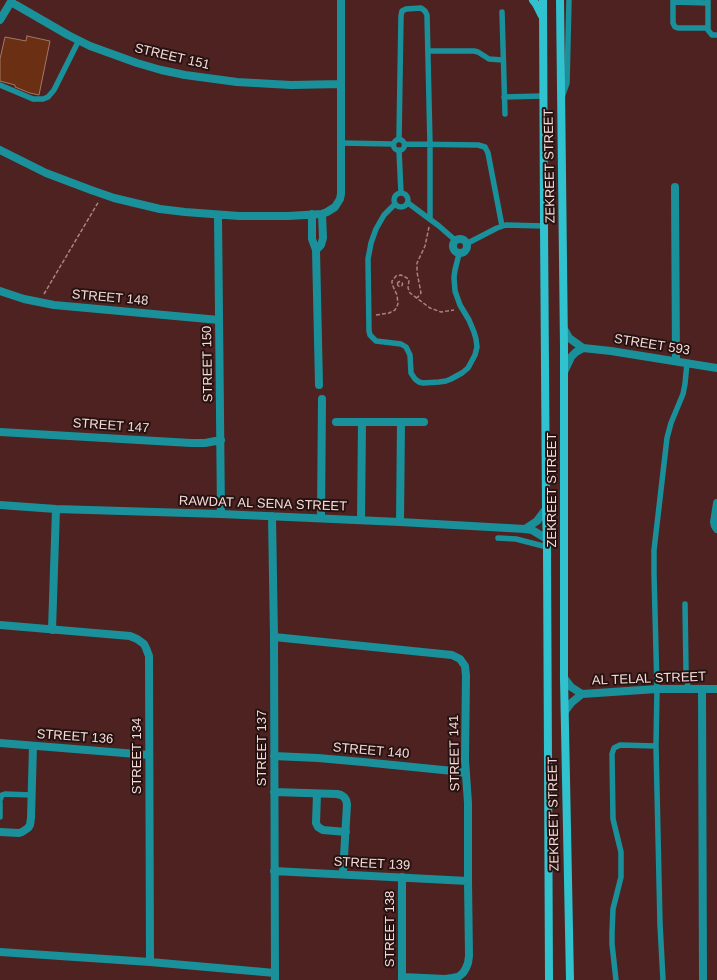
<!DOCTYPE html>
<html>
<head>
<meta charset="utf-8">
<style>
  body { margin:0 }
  canvas { display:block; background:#4d2220 }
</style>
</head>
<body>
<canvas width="717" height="980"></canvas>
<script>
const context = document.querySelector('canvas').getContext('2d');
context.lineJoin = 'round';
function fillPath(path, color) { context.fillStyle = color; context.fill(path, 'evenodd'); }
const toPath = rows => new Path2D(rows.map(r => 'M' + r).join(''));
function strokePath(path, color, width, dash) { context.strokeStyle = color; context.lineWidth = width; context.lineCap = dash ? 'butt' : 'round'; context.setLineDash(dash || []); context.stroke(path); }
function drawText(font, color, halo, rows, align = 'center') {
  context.font = font + ' Helvetica,sans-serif'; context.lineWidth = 4; context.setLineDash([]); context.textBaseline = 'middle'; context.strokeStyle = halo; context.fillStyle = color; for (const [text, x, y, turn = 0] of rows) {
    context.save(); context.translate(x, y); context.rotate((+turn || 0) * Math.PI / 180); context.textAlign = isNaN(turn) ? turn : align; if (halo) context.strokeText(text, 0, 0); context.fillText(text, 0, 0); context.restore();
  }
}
const building = toPath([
  [27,36,50,41,39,95,30,93,15,87,15,85,0,81,0,59,5,37,26,41,27,36]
]);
fillPath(building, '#6b3013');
strokePath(building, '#a47763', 1);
strokePath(toPath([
  '397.5 284a2.5 2.5 0 1 1 5 0a2.5 2.5 0 1 1-5 0Z',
  [44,294,99,201],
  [416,298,418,297,421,293,417,272,417,263,425,246,429,227],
  [376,315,389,313,395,310,398,304,397,295,392,284,392,281,396,276,401,275,407,278,409,280,408,288,410,293,430,308,441,312,454,310]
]), '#a68381', 1.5, [4, 2]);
strokePath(toPath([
  [673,0,673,23,675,27,678,28,708,28],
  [708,0,708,30,712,35,717,35],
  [673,2,708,3],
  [502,12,505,114],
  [428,51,474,51,478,52,489,59,503,60],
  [0,85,33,99,43,99,48,97,54,90,79,40],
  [504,97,543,96],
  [562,97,567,83,569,0],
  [399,139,401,16,402,11,406,9,421,8,425,11,427,15,430,144,430,219],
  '393.5 145a5.5 5.5 0 1 1 11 0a5.5 5.5 0 1 1-11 0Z',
  [341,143,393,144],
  [405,144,478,145,485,147,488,153,502,226],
  [399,150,401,193],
  '394 200a7 7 0 1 1 14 0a7 7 0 1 1-14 0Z',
  [408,203,439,226,455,240],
  [395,204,384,215,376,229,371,243,368,259,369,331,370,335,376,341,401,344,406,347,410,355,411,373,415,379,419,382,423,383,439,382,446,381,451,379,462,373,468,368,475,355,477,347,476,339,474,332,469,320,460,305,455,291,454,277,455,270,459,254],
  [466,244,497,228,506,225,544,226],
  [498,538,516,539,547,547],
  [685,604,686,670,688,689],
  [0,800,2,795,5,794,32,795],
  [0,803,0,817],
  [616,980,612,944,612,933,613,909,621,877,621,852,613,819,612,754,614,748,620,745,656,746],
  [663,980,660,924,656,746,657,689,654,574,654,550,667,438,671,423,683,394,685,384,687,363]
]), '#1a909b', 5.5);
strokePath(toPath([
  [11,2,68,35,90,46,137,63,161,70,185,75,237,82,291,85,341,84],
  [0,20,12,0],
  [0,150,46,173,91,190,114,198,160,209,185,212,239,216,288,216,322,214,327,212,335,207,340,199,341,194,341,0],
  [675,187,676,361],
  [312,214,312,239,316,250,319,385],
  [218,215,221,514],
  '453 246a7 7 0 1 1 14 0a7 7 0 1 1-14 0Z',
  [316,250,321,245,323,238,322,214],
  [0,291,24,299,54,305,219,320],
  [564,329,569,338,583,348,611,351,717,368],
  [564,372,571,357,576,352,583,348],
  [336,422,424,422],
  [0,432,191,443,205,443,221,440],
  [717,503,714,522,715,526,717,529],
  [0,505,56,509,221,514,400,522,525,529,532,530,547,539],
  [272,516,274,637,275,980],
  [321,518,322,399],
  [361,520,362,422],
  [400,522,401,422],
  [525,529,537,521,546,509],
  [0,625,130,636,137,639,144,644,146,648,149,656,150,962],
  [52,630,56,509],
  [274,637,452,655,460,659,465,666,466,676,465,760,468,803,468,881,469,956,468,963,466,968,463,973,458,977,452,978,445,979,402,977],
  [564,678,571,687,582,694,657,689,717,689],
  [702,689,703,980],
  [565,711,571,703,582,694],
  [0,743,149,755],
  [274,756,318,758,363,762,453,771,465,773],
  [274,792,337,794,341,795,344,797,346,800,347,804,343,874],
  [317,794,316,823,318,827,323,830,346,832],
  [0,832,19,833,22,832,28,828,30,825,31,818,33,746],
  [274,871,468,881],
  [402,877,402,980],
  [0,952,150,962,275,973]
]), '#1a909b', 8);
strokePath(toPath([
  [533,0,536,4,542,16],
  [543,0,544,226,546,509,547,547,549,980],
  [560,0,564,347,564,678,570,980]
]), '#31c2cf', 8);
drawText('13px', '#f7dbd8', '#261311', [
  ["STREET 151",172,57,13],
  ["ZEKREET STREET",550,166,-91],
  ["STREET 148",110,298,5],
  ["STREET 593",652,345,9],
  ["STREET 150",208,364,-91],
  ["STREET 147",111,426,4],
  ["ZEKREET STREET",552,490,-90],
  ["RAWDAT AL SENA STREET",263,504,2],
  ["AL TELAL STREET",649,679,-2],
  ["STREET 136",75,737,4],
  ["STREET 137",262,748,-90],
  ["STREET 140",371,751,5],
  ["STREET 141",455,753,-91],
  ["STREET 134",137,756,-90],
  ["ZEKREET STREET",554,814,-91],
  ["STREET 139",372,864,3],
  ["STREET 138",390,929,-90]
]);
</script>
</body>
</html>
